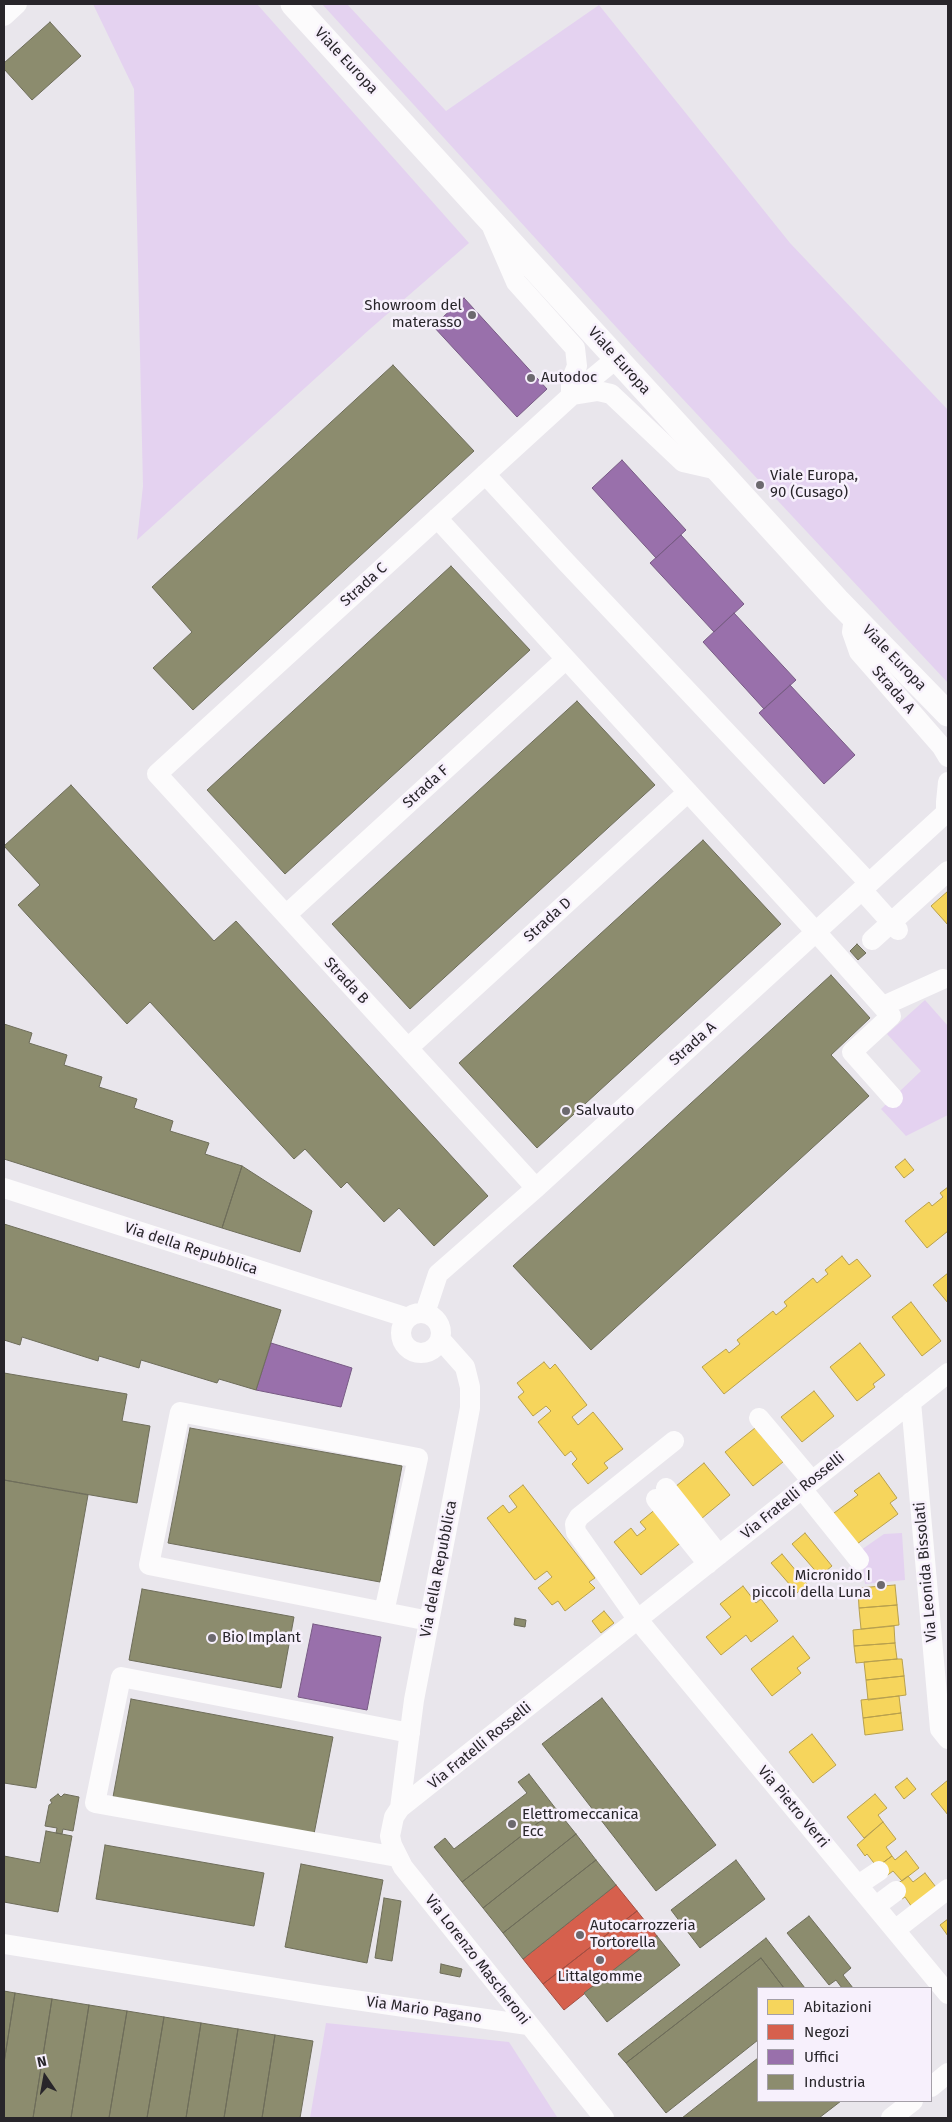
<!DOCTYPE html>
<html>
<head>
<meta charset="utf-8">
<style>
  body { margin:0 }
  #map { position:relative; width:952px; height:2122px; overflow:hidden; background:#e9e6ec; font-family:"Fira Sans",sans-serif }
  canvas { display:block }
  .frame { position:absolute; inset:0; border:5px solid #28252a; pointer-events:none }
  .legend { position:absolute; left:757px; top:1987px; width:175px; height:115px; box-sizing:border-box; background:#f7f0fc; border:1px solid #a49fa8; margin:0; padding:6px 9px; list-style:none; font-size:15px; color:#28252a }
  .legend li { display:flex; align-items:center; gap:10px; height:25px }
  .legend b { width:25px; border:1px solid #a49fa8 }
  .north { position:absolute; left:20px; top:2052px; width:50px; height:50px; -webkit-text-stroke:4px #f7f0fc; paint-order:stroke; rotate:348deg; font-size:14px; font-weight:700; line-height:20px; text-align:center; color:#28252a }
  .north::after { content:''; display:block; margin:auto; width:18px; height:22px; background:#28252a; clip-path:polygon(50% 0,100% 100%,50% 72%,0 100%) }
</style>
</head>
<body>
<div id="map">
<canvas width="952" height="2122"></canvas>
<div class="frame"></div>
<ul class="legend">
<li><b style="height:14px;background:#f6d55c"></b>Abitazioni</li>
<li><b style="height:14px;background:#d6604d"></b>Negozi</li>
<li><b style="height:14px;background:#9970ab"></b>Uffici</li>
<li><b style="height:14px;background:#8c8c6e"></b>Industria</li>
</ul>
<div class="north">N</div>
</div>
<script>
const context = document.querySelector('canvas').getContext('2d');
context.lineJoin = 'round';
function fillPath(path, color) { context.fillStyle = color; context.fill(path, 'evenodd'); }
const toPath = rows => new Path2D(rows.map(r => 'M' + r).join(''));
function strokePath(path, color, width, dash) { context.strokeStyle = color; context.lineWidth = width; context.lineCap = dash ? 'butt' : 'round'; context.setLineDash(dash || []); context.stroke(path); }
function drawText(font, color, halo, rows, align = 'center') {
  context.font = font + ' "Fira Sans",sans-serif'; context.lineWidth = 5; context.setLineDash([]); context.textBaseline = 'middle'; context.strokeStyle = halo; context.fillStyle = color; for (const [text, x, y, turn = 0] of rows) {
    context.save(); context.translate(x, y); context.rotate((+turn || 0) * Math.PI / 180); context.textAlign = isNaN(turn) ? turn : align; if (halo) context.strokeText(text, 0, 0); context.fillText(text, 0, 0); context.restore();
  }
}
fillPath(toPath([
  [93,4,257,4,469,243,370,329,137,540,143,486,134,89],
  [322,4,347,4,446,111,599,5,790,243,948,410,948,683,638,351],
  [925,1000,948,1026,948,1115,906,1136,881,1109,921,1071,887,1034],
  [902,1533,905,1580,865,1584,861,1550,884,1534],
  [326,2023,509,2042,557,2117,310,2118]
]), '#e4d2f0');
const homes = toPath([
  [948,891,948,925,931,906,948,891],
  [905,1159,914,1170,904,1178,895,1167,905,1159],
  [948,1187,948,1231,927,1248,905,1221,929,1202,932,1206,943,1197,940,1193,948,1187],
  [842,1256,849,1265,857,1259,871,1276,724,1394,702,1367,726,1349,729,1353,740,1344,737,1340,773,1311,776,1315,781,1311,787,1306,784,1302,813,1278,817,1283,824,1277,828,1274,825,1270,842,1256],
  [948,1273,948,1303,933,1285,948,1273],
  [911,1302,941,1341,922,1356,892,1317,911,1302],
  [860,1343,885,1375,873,1384,875,1387,857,1401,830,1367,860,1343],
  [544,1362,550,1369,555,1364,587,1405,572,1417,578,1425,593,1412,623,1449,604,1463,608,1468,588,1484,572,1464,577,1459,571,1451,565,1456,538,1422,551,1411,546,1406,533,1416,518,1397,524,1392,517,1383,544,1362],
  [814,1391,834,1416,802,1442,781,1417,814,1391],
  [755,1428,783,1462,753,1486,725,1452,755,1428],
  [704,1463,730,1495,701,1519,675,1487,704,1463],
  [879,1473,897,1498,890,1503,898,1514,853,1547,830,1516,858,1495,854,1491,879,1473],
  [523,1485,595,1578,589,1582,595,1588,565,1611,558,1601,552,1605,538,1588,552,1577,547,1571,535,1580,487,1518,503,1505,509,1513,517,1507,509,1496,523,1485],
  [657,1508,683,1541,641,1575,614,1542,631,1528,637,1536,646,1529,640,1522,657,1508],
  [805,1533,832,1566,820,1576,792,1544,805,1533],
  [782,1554,807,1584,797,1593,771,1563,782,1554],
  [895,1585,897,1605,859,1608,858,1588,895,1585],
  [743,1586,756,1603,761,1599,778,1621,751,1642,746,1635,721,1655,706,1637,731,1617,720,1604,743,1586],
  [897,1605,899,1625,861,1629,859,1608,897,1605],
  [604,1611,614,1623,601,1633,592,1621,604,1611],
  [894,1626,895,1643,854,1646,853,1630,894,1626],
  [793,1636,810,1658,797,1668,801,1673,772,1696,751,1669,793,1636],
  [895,1643,897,1659,856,1663,854,1646,895,1643],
  [897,1659,902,1659,904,1676,866,1680,864,1662,897,1659],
  [904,1676,906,1695,868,1700,866,1680,904,1676],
  [899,1696,901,1713,863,1718,861,1700,899,1696],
  [901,1713,903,1730,865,1735,863,1718,901,1713],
  [812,1734,836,1765,813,1783,789,1752,812,1734],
  [907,1778,916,1789,904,1799,895,1787,907,1778],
  [948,1780,948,1815,931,1794,948,1780],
  [875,1794,887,1808,878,1815,883,1822,864,1838,847,1817,875,1794],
  [883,1822,896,1839,886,1847,892,1856,877,1867,867,1854,865,1856,857,1845,883,1822],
  [906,1851,919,1868,902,1881,893,1871,885,1877,877,1867,892,1856,895,1860,906,1851],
  [925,1873,939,1891,914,1910,905,1897,902,1899,893,1887,908,1876,913,1882,925,1873],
  [948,1919,948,1936,940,1925,948,1919]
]);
fillPath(homes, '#f6d55c');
strokePath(homes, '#b8a04d', 1);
const shops = toPath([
  [616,1885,637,1911,543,1984,523,1959,616,1885],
  [637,1911,657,1936,564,2010,543,1984,637,1911]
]);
fillPath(shops, '#d6604d');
strokePath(shops, '#a24e42', 1);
const offices = toPath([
  [464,298,547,389,517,417,433,326,464,298],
  [622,460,686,530,656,558,592,488,622,460],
  [681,535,744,604,714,632,650,563,681,535],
  [734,613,796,680,764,709,703,642,734,613],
  [790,685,855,755,824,784,759,713,790,685],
  [271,1343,352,1368,341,1407,256,1390,271,1343],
  [313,1624,381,1637,367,1710,298,1697,313,1624]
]);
fillPath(offices, '#9970ab');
strokePath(offices, '#775a84', 1);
const industry = toPath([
  [50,22,81,56,32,100,4,69,4,63,50,22],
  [393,365,474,451,193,710,153,668,192,632,152,587,393,365],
  [451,566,530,650,285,874,207,790,451,566],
  [577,701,655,785,410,1009,332,924,577,701],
  [71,785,214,941,236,921,488,1196,434,1246,399,1208,384,1222,347,1182,341,1188,305,1149,294,1159,150,1002,127,1024,18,905,40,885,4,846,71,785],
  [703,840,781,924,537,1148,459,1063,703,840],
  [857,944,866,953,858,960,850,951,857,944],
  [831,975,870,1018,831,1055,869,1096,591,1350,513,1266,831,975],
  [4,1024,32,1033,29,1043,67,1055,64,1065,102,1077,99,1087,137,1099,134,1108,173,1121,170,1131,209,1143,205,1154,242,1166,222,1228,4,1159,4,1024],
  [242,1166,312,1211,300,1252,222,1228,242,1166],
  [4,1224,281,1310,256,1390,219,1379,217,1383,141,1360,139,1368,99,1356,98,1361,22,1337,20,1345,4,1340,4,1224],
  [4,1373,127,1394,122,1421,150,1426,137,1503,4,1480,4,1373],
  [190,1428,402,1466,380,1582,168,1543,190,1428],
  [4,1480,88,1495,36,1788,4,1783,4,1480],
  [142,1589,294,1617,281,1688,129,1660,142,1589],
  [515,1618,526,1620,525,1627,514,1625,515,1618],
  [602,1698,716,1845,656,1891,542,1744,602,1698],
  [131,1699,333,1737,314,1834,113,1797,131,1699],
  [529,1774,556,1809,462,1882,434,1847,445,1838,454,1849,527,1793,518,1782,529,1774],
  [58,1794,61,1797,64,1794,79,1797,73,1831,63,1829,62,1834,56,1833,57,1828,45,1826,49,1805,52,1803,50,1800,58,1794],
  [556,1809,576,1834,483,1908,462,1882,556,1809],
  [46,1831,72,1836,58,1912,4,1902,4,1856,40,1863,46,1831],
  [576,1834,596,1860,503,1933,483,1908,576,1834],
  [105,1845,264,1873,254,1926,96,1899,105,1845],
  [596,1860,616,1885,523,1959,503,1933,596,1860],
  [736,1860,765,1899,700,1948,671,1910,736,1860],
  [301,1864,383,1880,367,1963,285,1947,301,1864],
  [384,1898,401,1901,392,1961,375,1958,384,1898],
  [809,1916,851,1968,843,1975,853,1988,842,1988,836,1980,829,1985,787,1933,809,1916],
  [657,1936,680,1965,607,2022,584,1993,657,1936],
  [766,1938,805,1988,784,1988,761,1958,626,2063,618,2054,766,1938],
  [761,1958,784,1988,758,1988,758,2040,666,2113,626,2063,761,1958],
  [441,1964,462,1969,460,1977,440,1973,441,1964],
  [4,1991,15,1993,4,2063,4,1991],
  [15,1993,52,1999,33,2118,4,2118,4,2063,15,1993],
  [52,1999,89,2005,71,2118,33,2118,52,1999],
  [89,2005,127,2011,109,2118,71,2118,89,2005],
  [127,2011,164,2017,147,2118,109,2118,127,2011],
  [164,2017,201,2023,186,2118,147,2118,164,2017],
  [201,2023,238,2029,224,2118,186,2118,201,2023],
  [238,2029,275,2035,262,2118,224,2118,238,2029],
  [275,2035,313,2041,300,2118,262,2118,275,2035],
  [758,2058,758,2101,841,2101,819,2118,682,2118,758,2058]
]);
fillPath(industry, '#8c8c6e');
strokePath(industry, '#6e6d5a', 1);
strokePath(toPath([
  [4,16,17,4],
  [493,229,516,282,575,348,577,366,571,381,571,396],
  [573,395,598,391,611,394,683,462,718,470],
  [485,474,566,562,869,883],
  [437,518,816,932,891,1016,852,1052,893,1098],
  [854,618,852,632,859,652,942,747,948,757],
  [946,813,946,802,948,782],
  [862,890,898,930],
  [286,915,566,659],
  [872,940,948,871],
  [883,1006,943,979],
  [408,1048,688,792],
  [4,1188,408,1318],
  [536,1188,157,774,571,396,617,358],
  '401 1333a20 20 0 1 1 40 0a20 20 0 1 1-40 0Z',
  [425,1313,438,1274,536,1188,948,811],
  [911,1402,940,1729,948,1739],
  [759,1418,812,1481],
  [674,1441,579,1517,575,1524,576,1532,638,1620,948,1994],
  [666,1488,719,1555],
  [802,1489,859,1560],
  [656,1499,708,1564],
  [384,1612,418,1458,180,1412,149,1565,429,1621],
  [400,1808,414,1700,470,1408,470,1387,465,1367,441,1340],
  [397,1857,95,1803,121,1677,410,1733],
  [858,1885,879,1871],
  [876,1906,896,1891],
  [895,1930,948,1889],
  [4,1944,320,1995,528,2025],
  [931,2087,948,2073],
  [604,2118,403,1867,392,1845,390,1836,394,1817,400,1808,948,1373],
  [891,2118,913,2101]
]), '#fcfbfc', 20);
strokePath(toPath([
  [293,4,837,600,948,714]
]), '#fcfbfc', 25);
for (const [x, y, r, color] of [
  [472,315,5,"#6c696e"],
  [531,378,5,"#6c696e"],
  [760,485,5,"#6c696e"],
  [566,1111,5,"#6c696e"],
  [881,1585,5,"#6c696e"],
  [212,1638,5,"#6c696e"],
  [512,1824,5,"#6c696e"],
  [580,1935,5,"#6c696e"],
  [600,1960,5,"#6c696e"]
]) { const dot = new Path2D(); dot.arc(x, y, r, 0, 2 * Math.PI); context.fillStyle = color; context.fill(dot); strokePath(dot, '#f7f0fc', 2); }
drawText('15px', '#28252a', '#f7f0fc', [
  ["Viale Europa",346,61,47],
  ["Viale Europa",619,361,48],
  ["Strada C",364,585,-42],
  ["Viale Europa",894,658,46],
  ["Strada A",893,690,49],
  ["Strada F",426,787,-42],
  ["Strada D",548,920,-42],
  ["Strada B",346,981,47],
  ["Strada A",693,1044,-42],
  ["Via della Repubblica",191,1249,18],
  ["Via Fratelli Rosselli",793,1496,-39],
  ["Via della Repubblica",439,1569,-79],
  ["Via Leonida Bissolati",926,1572,-95],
  ["Via Fratelli Rosselli",480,1746,-39],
  ["Via Pietro Verri",793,1807,50],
  ["Via Lorenzo Mascheroni",477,1960,52],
  ["Via Mario Pagano",424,2010,8]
]);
drawText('15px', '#28252a', '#f7f0fc', [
  ["Showroom del",462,306,"right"],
  ["materasso",462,323,"right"],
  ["Autodoc",541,378],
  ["Viale Europa,",770,476],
  ["90 (Cusago)",770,493],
  ["Salvauto",576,1111],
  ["Micronido I",871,1576,"right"],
  ["piccoli della Luna",871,1593,"right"],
  ["Bio Implant",222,1638],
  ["Elettromeccanica",522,1815],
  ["Ecc",522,1832],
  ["Autocarrozzeria",590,1926],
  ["Tortorella",590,1943],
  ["Littalgomme",600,1977,"center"]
], 'left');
</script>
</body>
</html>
